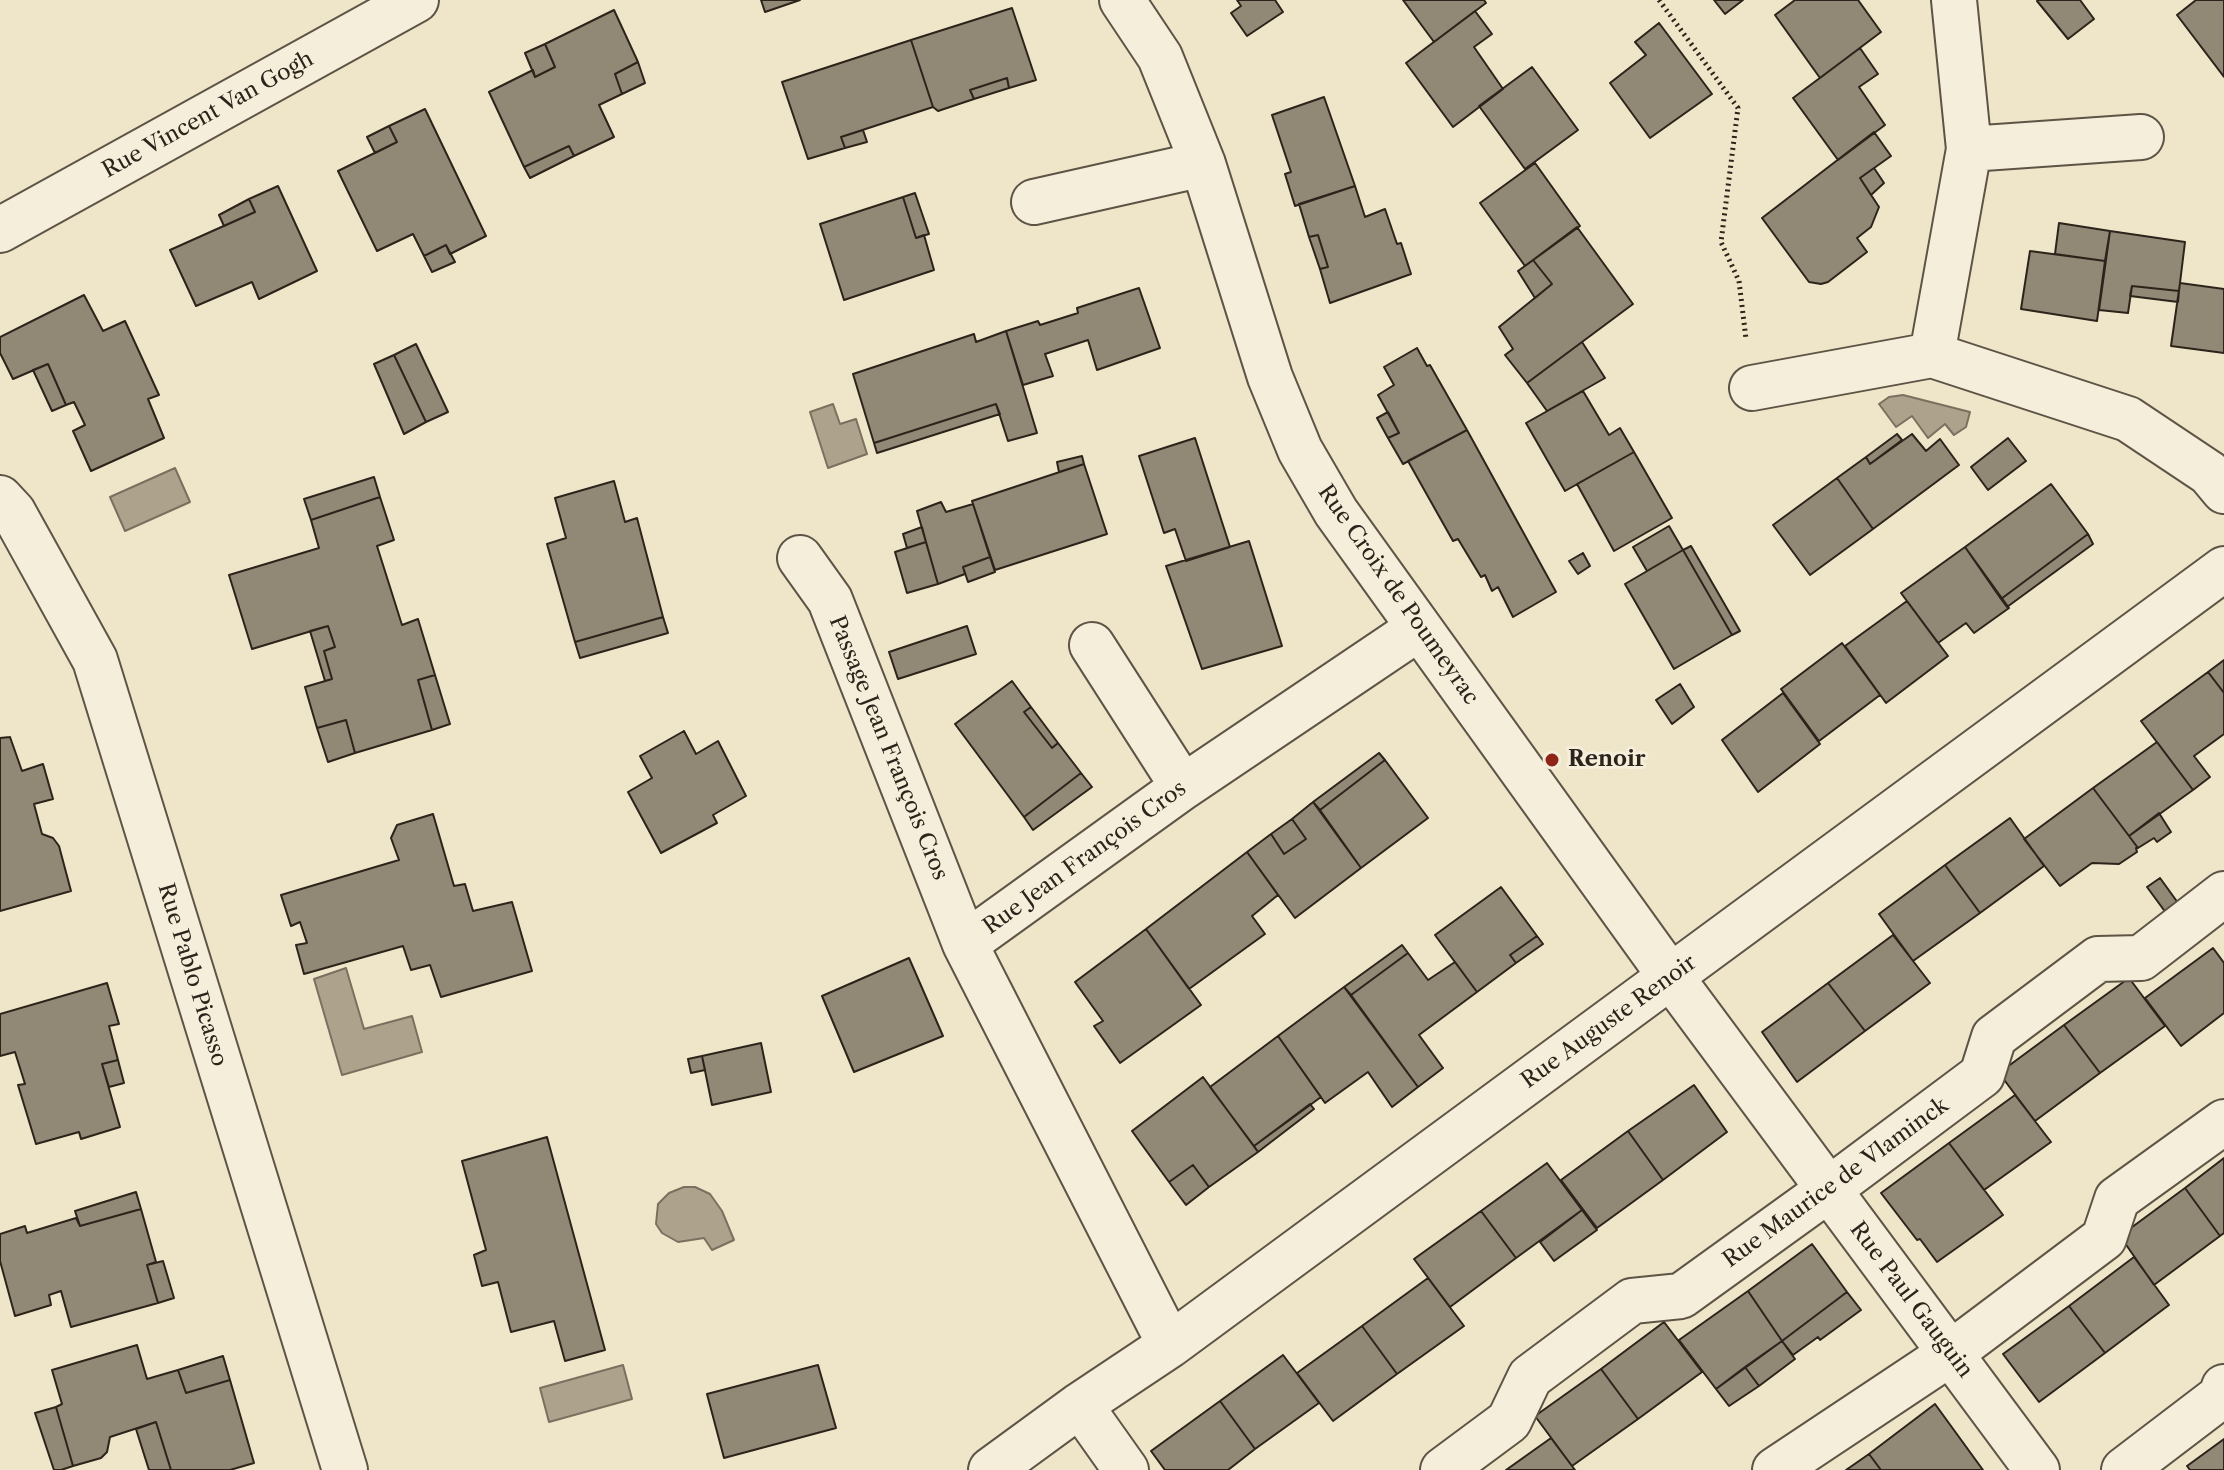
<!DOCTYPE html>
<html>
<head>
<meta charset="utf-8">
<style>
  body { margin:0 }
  canvas { display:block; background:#efe5c8 }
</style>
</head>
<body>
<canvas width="2224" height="1470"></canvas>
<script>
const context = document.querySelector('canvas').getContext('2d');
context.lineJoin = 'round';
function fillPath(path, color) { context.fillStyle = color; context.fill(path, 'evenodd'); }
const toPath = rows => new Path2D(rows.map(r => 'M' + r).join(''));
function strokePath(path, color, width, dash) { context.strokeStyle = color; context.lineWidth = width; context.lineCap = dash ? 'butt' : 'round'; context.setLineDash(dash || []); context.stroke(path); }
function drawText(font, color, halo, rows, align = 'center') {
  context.font = font + ' "Libre Caslon Text",serif'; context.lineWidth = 6; context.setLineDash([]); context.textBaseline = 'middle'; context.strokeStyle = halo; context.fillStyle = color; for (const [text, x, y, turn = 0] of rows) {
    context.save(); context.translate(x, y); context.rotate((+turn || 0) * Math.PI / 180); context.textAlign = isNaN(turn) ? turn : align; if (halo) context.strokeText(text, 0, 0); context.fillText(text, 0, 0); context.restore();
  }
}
const water = toPath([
  [1903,395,1970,412,1966,427,1954,435,1945,424,1928,438,1912,416,1896,427,1879,404,1889,397,1903,395],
  [833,404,840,424,856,419,867,454,828,468,810,412,833,404],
  [175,468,190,502,125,531,110,497,175,468],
  [346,968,364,1029,412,1016,422,1052,342,1075,314,979,346,968],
  [684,1187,695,1187,710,1194,722,1211,734,1240,712,1250,704,1238,678,1242,662,1233,656,1224,658,1204,669,1193,684,1187],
  [623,1365,632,1399,549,1422,540,1388,623,1365]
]);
fillPath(water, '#ada38d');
strokePath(water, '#79705f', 2);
const building = toPath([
  [761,0,800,0,765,12,761,0],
  [1237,0,1275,0,1283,12,1247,36,1231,13,1241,6,1237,0],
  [1403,0,1484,0,1486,3,1434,42,1403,0],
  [1714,0,1743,0,1725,14,1714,0],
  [1795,0,1858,0,1881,32,1820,78,1775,15,1795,0],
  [2039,0,2080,0,2094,19,2068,39,2037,1,2039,0],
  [2196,0,2224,0,2224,77,2177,15,2196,0],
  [1012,8,1036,80,1009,88,1007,78,970,90,974,99,938,111,933,107,911,40,1012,8],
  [614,10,638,62,615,74,622,94,599,105,614,137,574,156,569,146,524,167,489,92,533,70,535,77,555,67,545,44,614,10],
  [1475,11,1492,34,1474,47,1503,89,1453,127,1406,63,1475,11],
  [1659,23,1712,94,1650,138,1610,83,1646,55,1635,42,1659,23],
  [911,40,933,107,841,137,845,148,808,159,782,82,911,40],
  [545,44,555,67,535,77,525,53,545,44],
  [1860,48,1878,74,1859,87,1885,125,1838,160,1793,98,1860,48],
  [638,62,645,83,622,94,615,74,638,62],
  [1532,67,1578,130,1525,169,1479,106,1532,67],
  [1007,78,1009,88,974,99,970,90,1007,78],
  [1324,97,1355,186,1295,206,1285,174,1291,172,1272,115,1324,97],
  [425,109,486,236,450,254,446,245,424,256,413,234,377,251,338,171,397,142,389,126,425,109],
  [389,126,397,142,375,153,367,137,389,126],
  [863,130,867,142,845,148,841,137,863,130],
  [1874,132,1891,156,1860,178,1879,207,1871,227,1857,238,1867,252,1828,282,1821,284,1809,282,1762,218,1874,132],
  [569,146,574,156,530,178,524,167,569,146],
  [1535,163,1580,226,1525,266,1480,203,1535,163],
  [1874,168,1884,183,1871,195,1860,178,1874,168],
  [278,186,317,271,259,299,252,282,196,306,170,250,255,212,249,199,278,186],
  [1355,186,1365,217,1385,209,1397,244,1401,243,1411,274,1330,303,1320,269,1328,267,1318,235,1309,237,1299,204,1355,186],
  [915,193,929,234,916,238,903,197,915,193],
  [903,197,916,238,924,235,934,270,844,300,820,224,903,197],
  [249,199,255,212,224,226,219,215,249,199],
  [2059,223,2110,231,2105,261,2055,254,2059,223],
  [1577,227,1633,304,1527,383,1505,355,1513,349,1499,327,1552,284,1533,260,1577,227],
  [2110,231,2185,242,2179,291,2132,286,2128,313,2099,310,2110,231],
  [1318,235,1328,267,1320,269,1309,237,1318,235],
  [446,245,455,262,432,272,424,256,446,245],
  [2030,251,2105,261,2097,321,2021,309,2030,251],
  [1533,260,1552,284,1535,298,1518,271,1533,260],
  [2180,283,2224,289,2224,353,2171,346,2180,283],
  [2132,286,2179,291,2178,302,2130,296,2132,286],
  [1139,288,1160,348,1097,370,1088,340,1045,354,1053,376,1023,385,1006,331,1038,321,1040,325,1078,313,1077,308,1139,288],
  [84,295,103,331,125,321,159,395,148,399,164,438,91,471,73,431,85,425,74,402,66,405,48,364,13,379,0,353,0,337,84,295],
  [1006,331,1037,433,1008,441,996,404,874,443,853,374,974,334,976,342,1006,331],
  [1582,342,1605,378,1547,411,1527,383,1582,342],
  [416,344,448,412,426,422,394,355,416,344],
  [1417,348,1427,366,1430,365,1467,430,1403,464,1388,438,1399,433,1378,395,1394,385,1384,367,1417,348],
  [394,355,426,422,404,434,374,364,394,355],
  [48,364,66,405,52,411,33,370,48,364],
  [1583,391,1609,435,1620,428,1634,452,1565,491,1526,423,1583,391],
  [996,404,1000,414,877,453,874,443,996,404],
  [1388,412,1399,433,1388,438,1377,418,1388,412],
  [1467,430,1556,592,1513,617,1498,587,1492,591,1485,575,1481,577,1458,539,1453,541,1408,461,1467,430],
  [1897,434,1902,440,1870,464,1866,457,1897,434],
  [1912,434,1926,451,1940,439,1959,465,1873,529,1837,478,1866,457,1870,464,1912,434],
  [1195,438,1230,547,1186,561,1175,529,1164,533,1139,456,1195,438],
  [2008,438,2026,461,1988,490,1971,467,2008,438],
  [1634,452,1672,518,1614,551,1577,484,1634,452],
  [1082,456,1084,464,1059,472,1057,462,1082,456],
  [1084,464,1107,534,995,570,972,501,1084,464],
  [374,477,380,497,311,520,304,499,374,477],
  [1837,478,1873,529,1810,575,1773,525,1837,478],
  [614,481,625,522,637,518,663,617,575,642,547,544,566,538,555,498,614,481],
  [2051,484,2088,534,2001,599,1965,547,2051,484],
  [380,497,394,540,377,546,402,625,418,619,435,675,418,680,432,730,355,753,346,720,317,728,305,687,332,679,324,651,335,647,328,626,252,649,229,575,319,548,311,520,380,497],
  [941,502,946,512,973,504,990,557,963,567,965,574,938,584,917,511,941,502],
  [1669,526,1683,550,1647,571,1633,547,1669,526],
  [922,527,926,542,907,548,903,534,922,527],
  [2088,534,2093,544,2007,607,2001,599,2088,534],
  [1249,541,1282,646,1202,669,1166,566,1249,541],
  [926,542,938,584,907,593,895,552,926,542],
  [1691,546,1740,631,1732,635,1683,550,1691,546],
  [1965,547,2009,608,1974,633,1966,623,1938,643,1901,593,1965,547],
  [1683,550,1732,635,1674,669,1625,584,1683,550],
  [1583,553,1590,566,1578,574,1569,561,1583,553],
  [990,557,995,572,968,582,963,567,990,557],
  [1907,601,1948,656,1886,703,1845,646,1907,601],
  [663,617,668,633,580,658,575,642,663,617],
  [328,626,335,647,324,651,332,679,325,681,310,631,328,626],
  [967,626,976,654,898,679,889,652,967,626],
  [1842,643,1880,695,1819,741,1781,689,1842,643],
  [2224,660,2224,693,2208,672,2224,660],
  [2208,672,2224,693,2224,734,2194,756,2210,777,2193,790,2141,721,2208,672],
  [435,675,450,724,432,730,418,680,435,675],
  [1012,681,1031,707,1024,712,1052,748,1058,743,1081,773,1024,817,955,724,1012,681],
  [1680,684,1694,707,1672,724,1656,700,1680,684],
  [1783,693,1820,744,1758,792,1722,740,1783,693],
  [1031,707,1058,743,1052,748,1024,712,1031,707],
  [346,720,355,753,328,762,317,728,346,720],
  [684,731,696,754,718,741,746,796,713,815,717,823,661,853,628,792,652,778,640,756,684,731],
  [10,737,22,771,43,764,53,799,34,804,42,834,53,838,59,846,71,891,0,911,0,738,10,737],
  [2157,742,2193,790,2129,836,2093,788,2157,742],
  [1379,753,1385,760,1320,810,1313,802,1379,753],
  [1385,760,1428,818,1361,868,1320,810,1385,760],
  [1081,773,1092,787,1033,830,1024,817,1081,773],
  [2093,788,2138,848,2136,848,2137,852,2119,864,2092,863,2060,886,2024,839,2093,788],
  [1313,802,1361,868,1295,918,1247,852,1271,834,1284,854,1306,839,1292,819,1313,802],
  [2159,813,2171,832,2157,842,2154,838,2138,848,2129,836,2159,813],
  [433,814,454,886,465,884,473,911,512,902,532,971,441,997,430,965,411,970,403,946,304,974,296,945,307,943,300,922,291,926,281,895,399,860,391,838,397,825,433,814],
  [2010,818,2044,866,1980,913,1945,865,2010,818],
  [1292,819,1306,839,1284,854,1271,834,1292,819],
  [1247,852,1278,895,1252,916,1265,934,1189,989,1146,929,1247,852],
  [1945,865,1980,913,1913,961,1879,914,1945,865],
  [2160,878,2181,907,2169,917,2147,887,2160,878],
  [1501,887,1537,936,1510,955,1516,963,1477,992,1435,935,1501,887],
  [1146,929,1201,1005,1120,1063,1094,1026,1103,1021,1075,982,1146,929],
  [1893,935,1930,983,1865,1031,1828,983,1893,935],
  [1537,936,1543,944,1516,963,1510,955,1537,936],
  [1402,945,1408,953,1351,995,1344,987,1402,945],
  [2213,948,2224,963,2224,1013,2181,1046,2145,998,2213,948],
  [1408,953,1428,980,1455,962,1477,992,1419,1035,1443,1068,1418,1087,1351,995,1408,953],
  [909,958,943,1036,854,1072,822,996,909,958],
  [2129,978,2165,1026,2100,1073,2064,1025,2129,978],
  [107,983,119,1024,109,1026,118,1060,102,1064,120,1127,81,1139,79,1132,36,1144,18,1085,25,1084,15,1052,0,1056,0,1014,107,983],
  [1828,983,1865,1031,1797,1082,1762,1032,1828,983],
  [1344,987,1418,1087,1392,1107,1368,1072,1325,1103,1278,1036,1344,987],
  [2064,1025,2100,1073,2035,1121,1999,1073,2064,1025],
  [1278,1036,1321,1097,1254,1146,1210,1087,1278,1036],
  [761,1043,771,1092,712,1105,702,1056,761,1043],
  [702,1056,705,1070,691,1073,688,1059,702,1056],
  [118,1060,124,1083,109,1087,102,1064,118,1060],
  [1203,1077,1258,1152,1209,1187,1193,1165,1169,1182,1132,1131,1203,1077],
  [1694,1085,1727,1132,1663,1180,1628,1131,1694,1085],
  [2015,1095,2051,1142,1984,1190,1949,1143,2015,1095],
  [1310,1104,1314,1109,1258,1152,1254,1146,1310,1104],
  [1628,1131,1663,1180,1597,1228,1561,1180,1628,1131],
  [547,1137,605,1350,565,1361,554,1321,511,1332,498,1282,482,1286,474,1255,486,1250,462,1161,547,1137],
  [1949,1143,2003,1215,1937,1262,1920,1239,1917,1240,1881,1193,1949,1143],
  [2224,1158,2224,1233,2220,1236,2185,1188,2224,1158],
  [1547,1163,1582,1210,1516,1258,1481,1211,1547,1163],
  [1193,1165,1209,1187,1186,1205,1169,1182,1193,1165],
  [2185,1188,2220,1236,2154,1285,2120,1236,2185,1188],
  [136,1192,141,1209,80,1226,75,1211,136,1192],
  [141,1209,156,1262,147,1265,158,1303,71,1327,61,1291,49,1295,51,1305,15,1316,0,1261,0,1234,25,1226,27,1233,76,1218,80,1226,141,1209],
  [1582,1210,1597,1230,1554,1261,1540,1242,1582,1210],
  [1481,1211,1516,1258,1450,1307,1414,1259,1481,1211],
  [1812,1244,1847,1292,1782,1341,1748,1291,1812,1244],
  [2134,1257,2169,1305,2105,1353,2069,1306,2134,1257],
  [163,1261,174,1298,158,1303,147,1265,163,1261],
  [1428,1278,1464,1326,1397,1374,1362,1326,1428,1278],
  [1748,1291,1782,1341,1716,1389,1679,1340,1748,1291],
  [1847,1292,1861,1310,1820,1340,1818,1337,1793,1355,1782,1341,1847,1292],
  [2069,1306,2105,1353,2039,1402,2003,1354,2069,1306],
  [1664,1322,1702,1372,1638,1419,1601,1369,1664,1322],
  [1362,1326,1397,1374,1333,1421,1297,1373,1362,1326],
  [1782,1341,1795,1359,1759,1386,1745,1367,1782,1341],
  [137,1345,147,1379,178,1370,186,1393,230,1380,254,1463,230,1470,171,1470,156,1422,110,1437,107,1452,101,1458,73,1466,56,1407,62,1404,52,1370,137,1345],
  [1283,1355,1319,1403,1255,1449,1220,1401,1283,1355],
  [223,1356,230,1380,186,1393,178,1370,223,1356],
  [818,1365,836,1428,724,1458,707,1394,818,1365],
  [1745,1367,1759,1386,1729,1406,1716,1389,1745,1367],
  [1601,1369,1638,1419,1572,1466,1535,1416,1601,1369],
  [1220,1401,1255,1449,1228,1470,1165,1470,1151,1451,1220,1401],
  [1935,1404,1983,1470,1881,1470,1869,1454,1935,1404],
  [56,1407,73,1466,61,1470,54,1470,35,1413,56,1407],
  [156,1422,171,1470,149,1470,136,1429,156,1422],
  [1551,1438,1575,1470,1506,1470,1551,1438],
  [2224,1439,2224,1470,2190,1470,2187,1466,2224,1439],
  [1869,1454,1881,1470,1846,1470,1869,1454]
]);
fillPath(building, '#918875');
strokePath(building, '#2c241b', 2);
const minor = toPath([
  [1122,0,1160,57,1203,164,1270,377,1300,450,1336,512,1657,958,2037,1470],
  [1954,0,1969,149,1932,355,2128,419,2209,473,2224,491],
  [1969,149,2141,137],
  [1034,202,1203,164],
  [0,230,416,0],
  [1752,388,1932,355],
  [0,498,13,512,95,660,345,1470],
  [800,558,830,600,965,944],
  [1092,645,1183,787],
  [1170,1345,965,944,1183,787,1419,628],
  [1080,1405,1126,1470],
  [991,1470,1080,1405,1170,1345,2224,569],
  [1443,1470,1509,1421,1530,1377,1632,1301,1681,1296,1828,1190,1982,1075,1994,1037,2098,959,2141,958,2224,894],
  [1775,1470,1951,1353,2104,1238,2117,1199,2224,1122],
  [2124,1470,2221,1396,2224,1387]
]);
strokePath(minor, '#5d5446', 48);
strokePath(toPath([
  [1659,0,1738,108,1721,242,1739,281,1746,339]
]), '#2c241b', 5, [2, 4]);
strokePath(minor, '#f5eedb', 44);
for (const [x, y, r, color] of [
  [1552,760,8,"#8f2418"]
]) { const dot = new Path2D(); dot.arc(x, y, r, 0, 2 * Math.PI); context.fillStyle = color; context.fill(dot); strokePath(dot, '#f5eedb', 3); }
drawText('22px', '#2c241b', '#f5eedb', [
  ["Rue Vincent Van Gogh",208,115,-29],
  ["Rue Croix de Poumeyrac",1398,595,55],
  ["Passage Jean François Cros",888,748,68],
  ["Rue Jean François Cros",1085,858,-36],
  ["Rue Pablo Picasso",192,975,73],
  ["Rue Auguste Renoir",1609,1022,-36],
  ["Rue Maurice de Vlaminck",1836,1183,-36],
  ["Rue Paul Gauguin",1911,1300,53]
]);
drawText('bold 22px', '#2c241b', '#f5eedb', [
  ["Renoir",1568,760]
], 'left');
</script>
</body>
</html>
